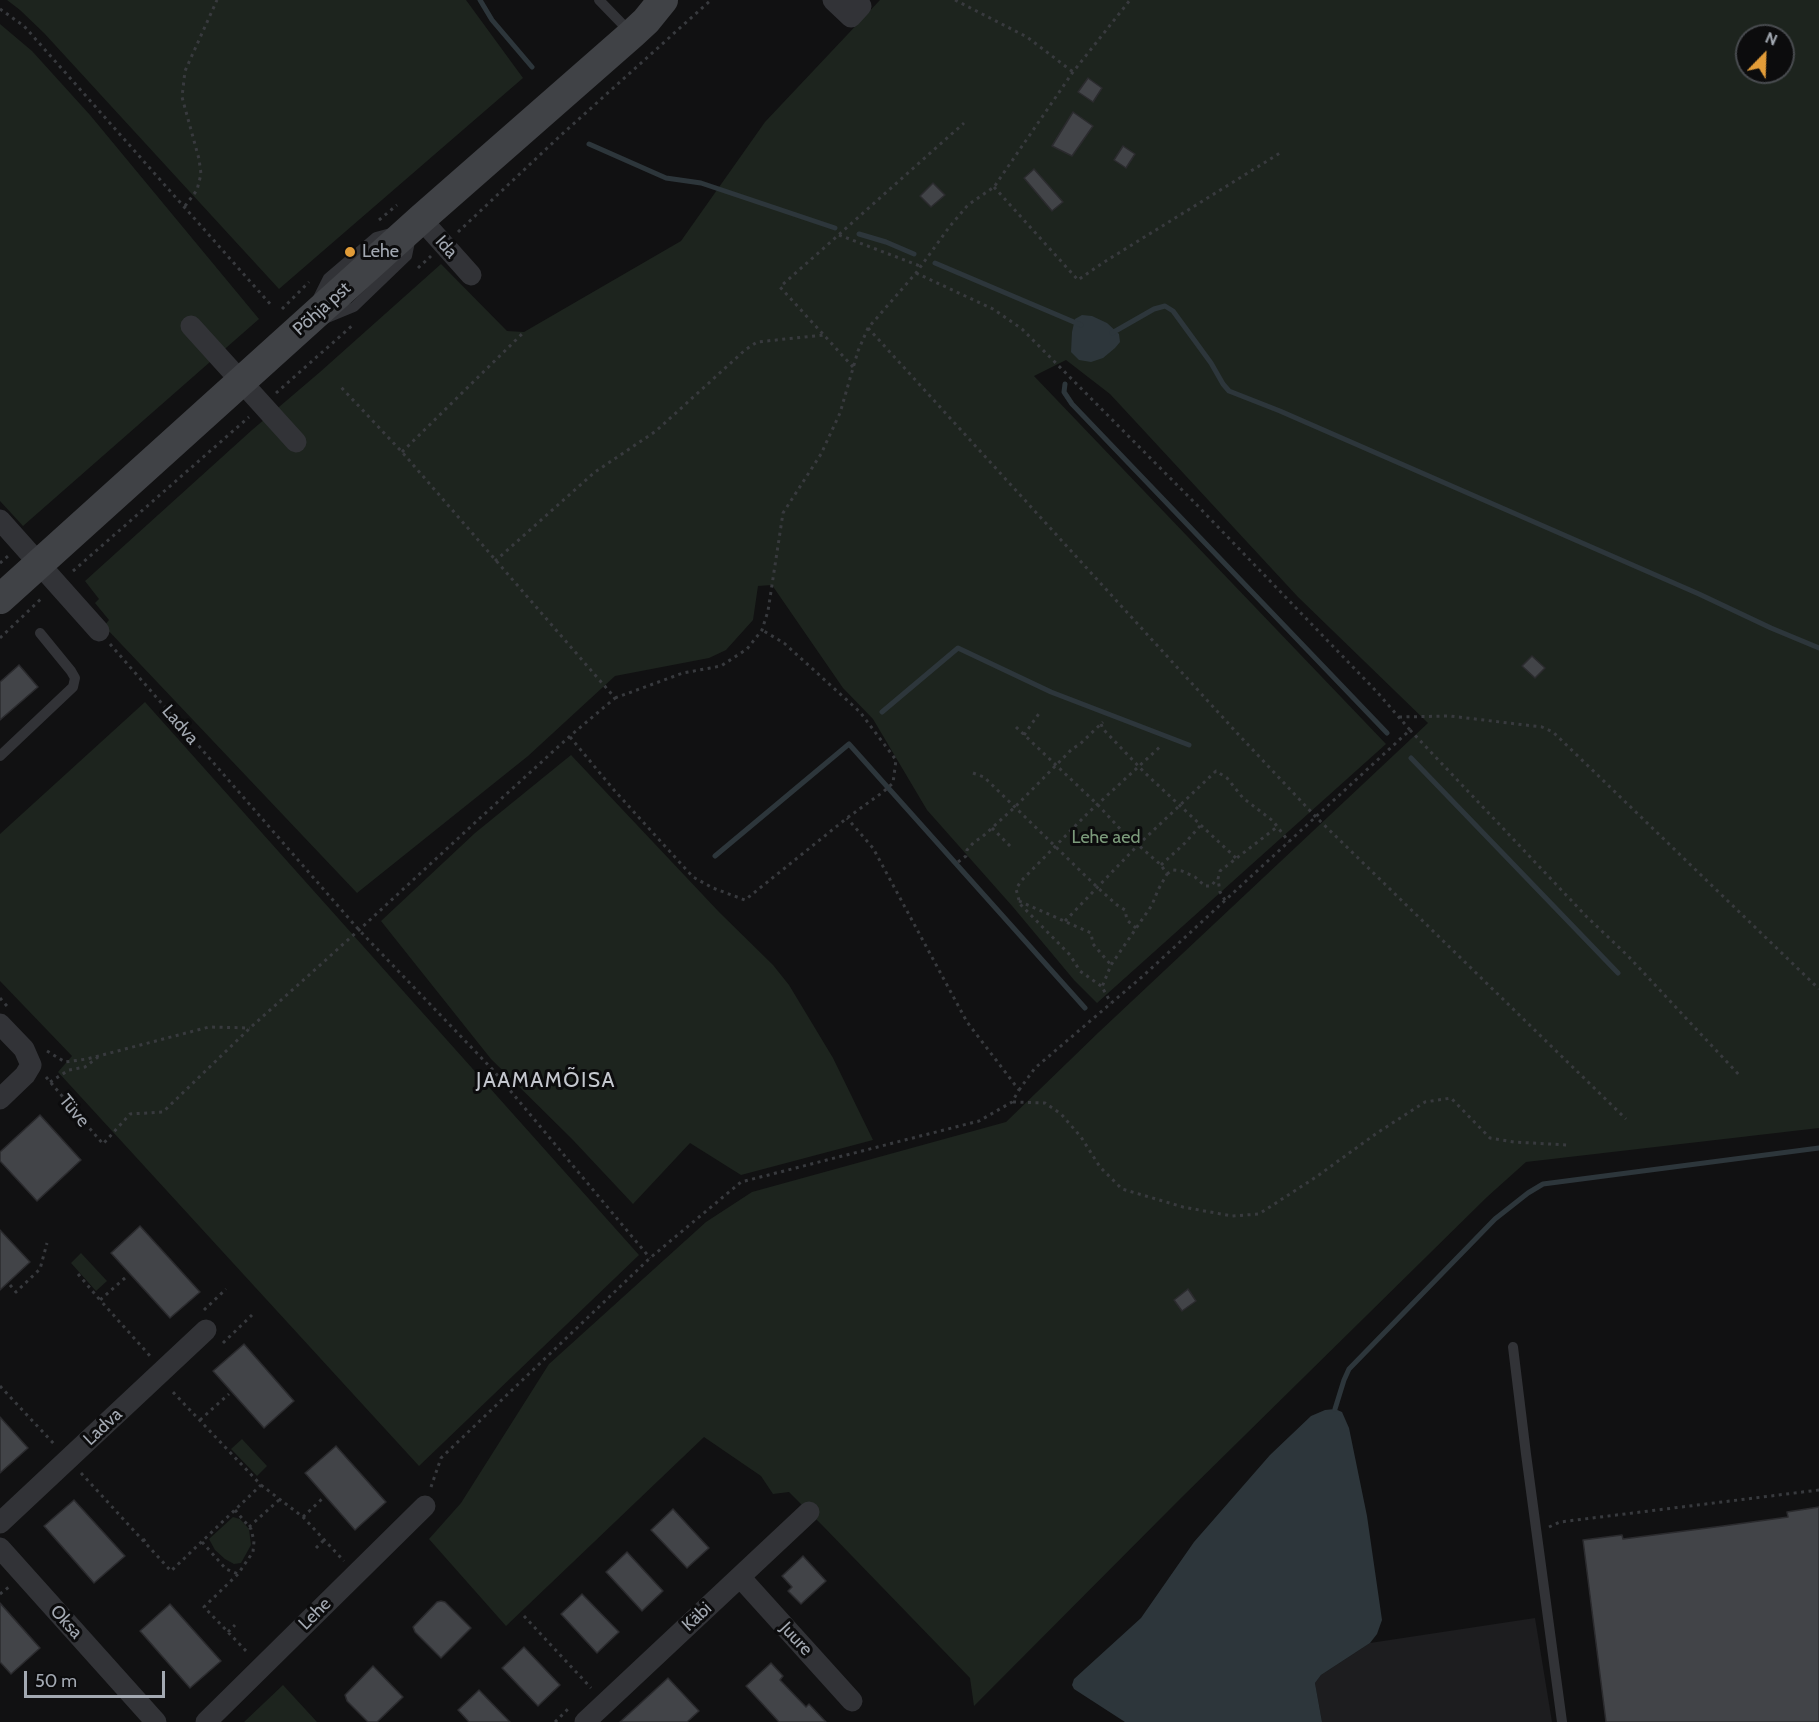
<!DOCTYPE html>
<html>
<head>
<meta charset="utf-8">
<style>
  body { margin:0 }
  #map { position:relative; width:1819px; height:1722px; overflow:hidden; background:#111112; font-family:Cabin,sans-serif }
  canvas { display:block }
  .north { position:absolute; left:1735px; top:24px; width:60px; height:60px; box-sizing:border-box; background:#0c0c0d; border:2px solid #484b4f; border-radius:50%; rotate:23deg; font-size:16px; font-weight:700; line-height:24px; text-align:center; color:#a3a9b2 }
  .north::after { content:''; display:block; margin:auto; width:21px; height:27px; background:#e29c38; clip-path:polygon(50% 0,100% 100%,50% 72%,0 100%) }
  .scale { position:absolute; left:24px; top:1671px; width:141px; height:27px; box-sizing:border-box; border:3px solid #a3a9b2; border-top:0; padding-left:8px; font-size:18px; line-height:21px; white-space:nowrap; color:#a3a9b2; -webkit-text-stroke:4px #0c0c0d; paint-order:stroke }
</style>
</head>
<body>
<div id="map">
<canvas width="1819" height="1722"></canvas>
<div class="north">N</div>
<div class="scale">50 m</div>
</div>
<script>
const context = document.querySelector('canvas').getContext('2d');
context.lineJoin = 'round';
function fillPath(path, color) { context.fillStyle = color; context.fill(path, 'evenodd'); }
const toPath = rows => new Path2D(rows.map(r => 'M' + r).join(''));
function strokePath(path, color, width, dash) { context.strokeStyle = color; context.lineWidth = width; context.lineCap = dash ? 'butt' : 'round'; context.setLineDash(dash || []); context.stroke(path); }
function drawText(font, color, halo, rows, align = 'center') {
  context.font = font + ' Cabin,sans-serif'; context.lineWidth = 6; context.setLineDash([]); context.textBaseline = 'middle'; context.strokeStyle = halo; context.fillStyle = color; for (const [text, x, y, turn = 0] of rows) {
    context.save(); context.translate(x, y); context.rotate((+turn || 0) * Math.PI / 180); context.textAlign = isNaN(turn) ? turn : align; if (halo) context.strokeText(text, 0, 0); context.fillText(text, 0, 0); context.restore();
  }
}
fillPath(toPath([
  [1535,1618,1552,1722,1322,1722,1315,1683,1321,1675,1370,1643]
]), '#1d1d1f');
fillPath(toPath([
  [7,0,466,0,523,78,279,289,44,33,20,10],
  [880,0,1819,0,1819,1128,1526,1162,1487,1197,1180,1499,974,1706,970,1678,822,1525,789,1492,773,1494,761,1476,704,1437,506,1626,429,1539,461,1503,549,1364,706,1222,752,1192,1006,1122,1099,1032,1428,723,1298,597,1110,394,1066,360,1034,376,1386,744,1097,1003,1074,980,1013,907,927,810,873,719,843,688,772,585,758,586,753,620,726,650,709,658,615,676,528,756,357,893,104,626,109,620,95,603,99,599,85,581,252,430,320,372,441,264,507,331,524,332,681,241,765,122],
  [1747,36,1783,36,1783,72,1747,72],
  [0,24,32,51,90,115,259,319,23,526,0,501],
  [145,702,639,1255,419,1466,58,1072,72,1056,0,981,0,834],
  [571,755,719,912,773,965,789,985,833,1058,873,1140,741,1175,690,1143,633,1204,572,1139,491,1059,381,921,475,833],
  [81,1253,107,1281,96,1291,71,1263],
  [242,1439,267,1466,257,1476,231,1449],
  [233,1517,240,1519,249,1529,251,1545,241,1563,234,1564,225,1559,215,1550,209,1539],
  [283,1685,317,1722,244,1722]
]), '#1d241e');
fillPath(toPath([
  [1082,315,1092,316,1107,323,1119,334,1120,342,1115,348,1103,358,1091,362,1079,360,1071,352,1072,332,1075,319],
  [1335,1409,1342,1412,1349,1428,1367,1516,1382,1620,1377,1634,1370,1643,1321,1675,1315,1683,1322,1722,1125,1722,1074,1689,1072,1685,1074,1679,1141,1618,1194,1542,1270,1455,1311,1416,1325,1410]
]), '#2d363b');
strokePath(toPath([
  [480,0,492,20,532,67],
  [589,144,666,178,701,183,835,228],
  [859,234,886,242,914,254],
  [935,263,1081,325],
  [1112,333,1154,309,1165,306,1173,311,1211,363,1223,384,1229,391,1280,411,1699,594,1771,628,1819,648],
  [1065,384,1064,392,1072,404,1387,733],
  [882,712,958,648,1051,692,1189,745],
  [1411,758,1618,973],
  [715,856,849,744,1085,1008],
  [1335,1409,1344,1380,1349,1369,1495,1219,1528,1193,1543,1184,1819,1148]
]), '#2d363b', 5);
const building = toPath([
  [1088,78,1102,88,1093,102,1078,92,1088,78],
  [1073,112,1093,126,1072,156,1052,146,1073,112],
  [1123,146,1135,154,1126,168,1114,160,1123,146],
  [1034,169,1063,202,1052,211,1024,178,1034,169],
  [933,183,945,195,931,207,920,196,933,183],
  [1532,656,1545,668,1535,678,1522,666,1532,656],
  [19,665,38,687,0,720,0,682,19,665],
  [40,1115,81,1160,37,1201,0,1161,0,1152,40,1115],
  [140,1226,200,1292,170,1318,111,1253,140,1226],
  [0,1230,30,1262,0,1290,0,1230],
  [1188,1289,1196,1301,1182,1311,1174,1300,1188,1289],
  [244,1344,294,1401,264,1428,213,1371,244,1344],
  [0,1417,28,1448,0,1473,0,1417],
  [336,1446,386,1502,355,1530,305,1473,336,1446],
  [74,1500,125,1556,94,1583,44,1526,74,1500],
  [1819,1507,1819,1722,1606,1722,1583,1540,1622,1535,1623,1539,1723,1526,1788,1517,1787,1512,1819,1507],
  [673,1509,709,1548,687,1568,651,1530,673,1509],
  [627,1552,663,1591,642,1611,606,1572,627,1552],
  [803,1556,826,1581,801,1604,788,1591,792,1587,782,1576,803,1556],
  [582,1594,619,1632,597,1653,561,1614,582,1594],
  [441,1601,445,1602,471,1628,441,1658,415,1632,413,1627,437,1602,441,1601],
  [0,1603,40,1648,11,1674,0,1662,0,1603],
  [170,1604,221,1661,190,1688,140,1631,170,1604],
  [524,1647,560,1685,538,1706,502,1668,524,1647],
  [771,1663,783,1676,780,1680,806,1707,809,1704,826,1722,779,1722,746,1686,771,1663],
  [373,1666,403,1697,377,1722,368,1722,347,1701,345,1695,373,1666],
  [668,1678,699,1711,687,1722,620,1722,668,1678],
  [479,1690,510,1722,469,1722,458,1710,479,1690]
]);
fillPath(building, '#424448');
strokePath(building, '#2b2b2e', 1.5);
strokePath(toPath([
  [955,0,1027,37,1073,72],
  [0,9,24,26,271,305],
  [994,187,1078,280,1101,264,1280,153],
  [185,206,197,190,201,174,199,159,182,97,185,71,217,0],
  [379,220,397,205],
  [458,232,560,136,711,0],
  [839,235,920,266],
  [418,268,431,256],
  [916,273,993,309,1022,329,1193,501,1377,692,1410,730,1143,976,1035,1068,1019,1090],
  [282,309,309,282],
  [868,328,1237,733,1316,817,1626,1119],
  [853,367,780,287,964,123],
  [276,393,354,324],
  [402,452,524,332],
  [495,561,595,472,656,431,745,350,757,342,824,335],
  [0,563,8,556],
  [73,571,249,417],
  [0,638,43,597],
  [110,644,359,930,493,1070,650,1258],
  [615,698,683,673,721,666,747,649,762,630,768,611,783,513,821,454,840,413,858,351,868,328,916,273,950,226,968,205,994,187,1073,72,1130,0],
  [1399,717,1450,716,1542,727,1553,732,1819,989],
  [1101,724,1103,729,1145,773,1236,858],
  [1016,727,1098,805,1122,831,1161,865,1167,874,1158,890,1152,905,1111,965,1102,987,1111,1003],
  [1410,730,1586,916,1628,956,1741,1077],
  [1024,735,1040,712],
  [570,737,614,790,693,877,713,888,745,900,847,818,883,792,893,783,896,760,860,712,784,643,762,630],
  [973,773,984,777,1097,887,1117,905,1125,910,1127,920,1136,928],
  [992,828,1012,848],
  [958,862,966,856,967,850,974,842,982,837,1015,807,1072,749,1080,744,1103,722],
  [1161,865,1185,843,1200,826],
  [1167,874,1173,870,1182,871,1195,877,1205,886,1211,886,1217,879],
  [1225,900,1220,892,1218,879,1220,871,1277,827],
  [1019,901,1091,933,1093,944,1111,965],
  [1065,921,1138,845,1216,771,1227,778,1243,798,1273,821,1289,842],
  [1101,986,1080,971,1070,955,1020,904,1016,889,1021,881,1087,814,1162,745],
  [0,998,7,1006],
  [47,1051,65,1062,87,1059,209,1027,250,1028],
  [46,1077,103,1144,130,1114,163,1112,250,1028,359,930,479,819,570,736,615,698,402,452,339,385],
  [50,1082,69,1070,85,1067,98,1057],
  [1013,1102,1045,1103,1061,1114,1081,1137,1100,1167,1122,1189,1183,1207,1232,1216,1259,1214,1316,1177,1377,1133,1425,1102,1451,1098,1490,1138,1514,1142,1568,1145],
  [78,1274,100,1300],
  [125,1278,100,1300,151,1357],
  [10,1285,16,1292,40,1269,47,1243],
  [204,1310,226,1289],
  [223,1343,252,1315],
  [0,1386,55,1445],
  [200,1420,229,1394],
  [81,1473,171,1571,261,1485,171,1390],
  [261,1485,303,1517,344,1561],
  [431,1487,441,1458,650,1258,741,1182,979,1121,1012,1102,1019,1090,967,1022,873,848,847,818],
  [235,1510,251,1529,254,1541,253,1552,238,1574,204,1607,249,1654],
  [303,1517,323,1498],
  [249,1527,279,1500],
  [1549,1527,1560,1522,1819,1490],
  [143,1541,148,1537],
  [202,1542,226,1569,238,1574],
  [316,1548,324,1540],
  [0,1594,9,1587],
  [524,1616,591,1688],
  [228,1632,235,1625],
  [555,1722,568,1709]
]), '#383a3e', 3, [3, 4.5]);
strokePath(toPath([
  [599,0,630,32],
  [413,227,407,256,354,307,303,328,328,278,376,237,413,227],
  [0,756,73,687,75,678,71,671,40,633],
  [1513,1347,1526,1454,1562,1722]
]), '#323337', 10);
strokePath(toPath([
  [833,0,851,17,861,6,857,0],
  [421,219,471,275],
  [191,326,296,442],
  [0,520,99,631],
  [0,1024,24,1049,31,1065,25,1075,0,1099],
  [0,1523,206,1330],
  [0,1548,156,1722],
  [740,1577,852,1701],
  [206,1722,425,1506],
  [585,1722,809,1512]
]), '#323337', 21);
strokePath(toPath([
  [0,599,421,219,632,34,646,21,663,0]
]), '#404246', 30);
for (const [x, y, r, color] of [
  [350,252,6,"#e29c38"]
]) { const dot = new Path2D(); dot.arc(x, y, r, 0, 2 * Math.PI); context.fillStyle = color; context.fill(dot); strokePath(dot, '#0c0c0d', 2); }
drawText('18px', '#a3a9b2', '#0c0c0d', [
  ["Ida",446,247,48],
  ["Põhja pst",322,309,-42],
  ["Ladva",180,725,49],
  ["Tüve",74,1111,50],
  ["Ladva",103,1427,-43],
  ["Lehe",315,1614,-45],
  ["Käbi",697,1617,-43],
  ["Oksa",66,1622,48],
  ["Juure",796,1639,47]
]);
drawText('18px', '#a3a9b2', '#0c0c0d', [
  ["Lehe",362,252]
], 'left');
drawText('18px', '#7c9b7b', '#0c0c0d', [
  ["Lehe aed",1106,838]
]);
context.letterSpacing = '1.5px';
drawText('21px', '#c4c7ce', '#0c0c0d', [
  ["JAAMAMÕISA",546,1081]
]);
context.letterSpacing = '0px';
</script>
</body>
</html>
